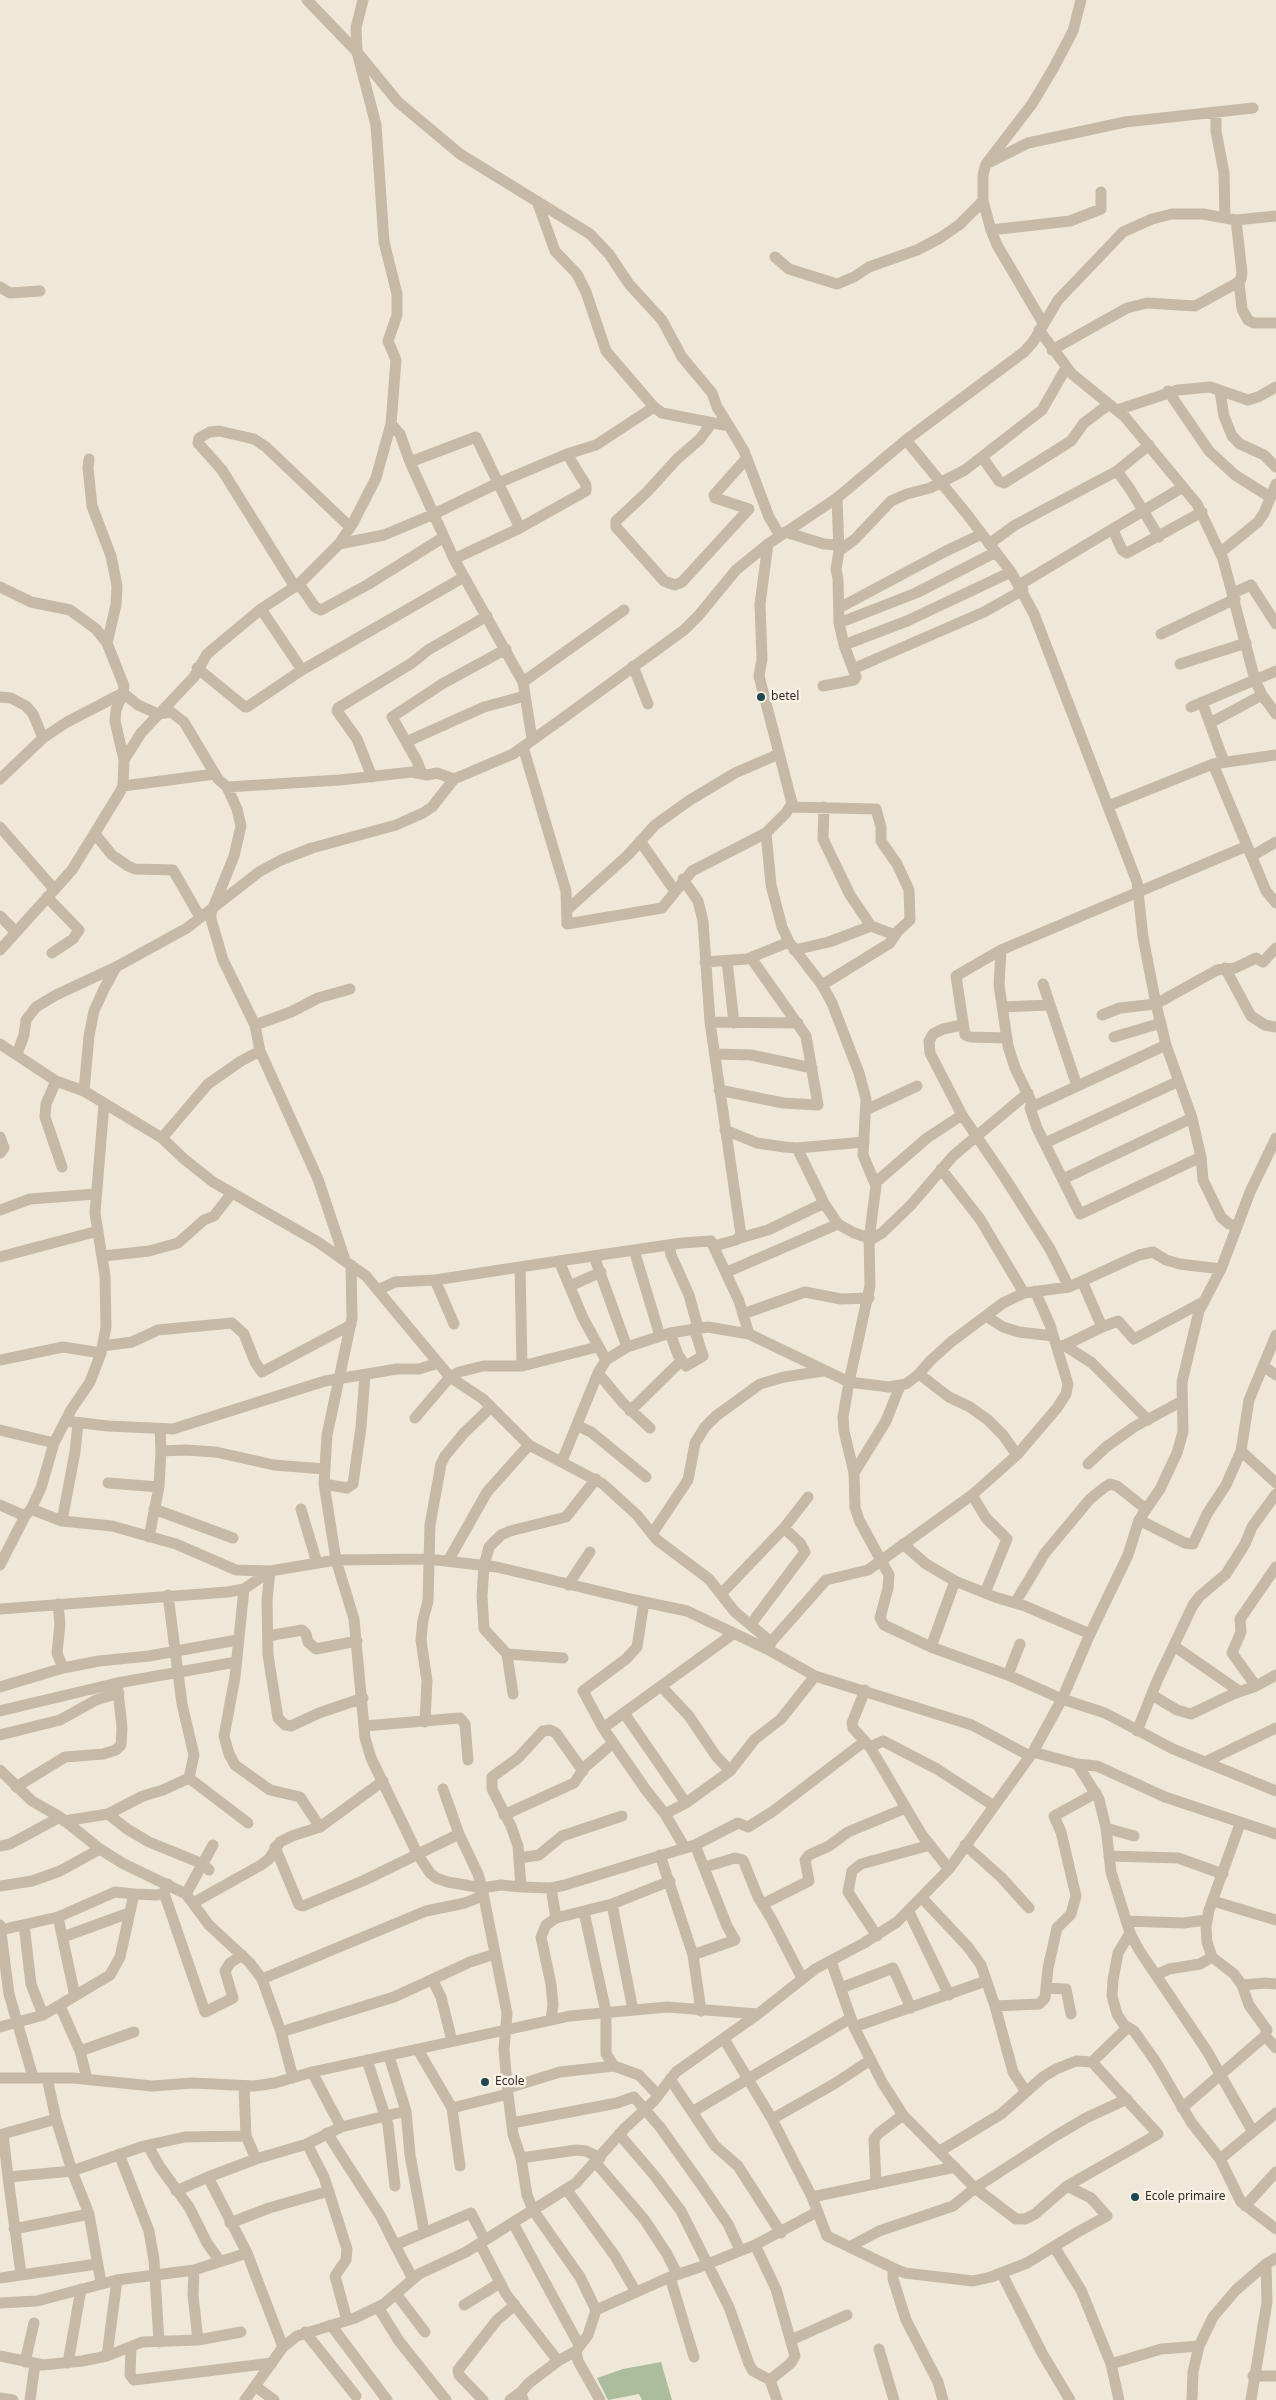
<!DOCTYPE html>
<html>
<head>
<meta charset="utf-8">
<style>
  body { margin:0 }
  canvas { display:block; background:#efe8d9 }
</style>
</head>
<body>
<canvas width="1276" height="2400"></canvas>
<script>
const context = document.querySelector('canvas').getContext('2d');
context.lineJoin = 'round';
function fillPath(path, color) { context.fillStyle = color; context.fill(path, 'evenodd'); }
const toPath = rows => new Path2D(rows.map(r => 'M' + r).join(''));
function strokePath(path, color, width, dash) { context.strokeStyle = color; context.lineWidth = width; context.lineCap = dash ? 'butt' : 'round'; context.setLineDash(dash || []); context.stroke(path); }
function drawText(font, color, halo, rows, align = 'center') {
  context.font = font + ' "Noto Sans",sans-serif'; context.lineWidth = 5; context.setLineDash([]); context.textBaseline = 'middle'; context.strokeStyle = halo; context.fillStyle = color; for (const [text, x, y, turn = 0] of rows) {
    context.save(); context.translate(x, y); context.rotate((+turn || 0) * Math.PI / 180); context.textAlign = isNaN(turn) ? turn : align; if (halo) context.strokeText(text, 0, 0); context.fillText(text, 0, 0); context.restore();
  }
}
fillPath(toPath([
  [661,2362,672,2400,642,2400,639,2394,608,2400,597,2378,623,2369]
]), '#acbd9b');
strokePath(toPath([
  [307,0,357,52,398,102,460,154,590,234,609,254,629,284,662,320,682,357,712,393,717,407,729,426],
  [1216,113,1216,131,1224,173,1225,218],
  [990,162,1028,143,1125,122,1253,108],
  [537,201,555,251,577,274,586,292,606,351,654,407,662,413,729,426,744,451,769,517,780,536],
  [991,230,1070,221,1101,209,1101,192],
  [775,257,789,269,837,284,854,277,869,267,917,250,940,238,959,225,983,201],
  [1239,282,1242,309,1248,320,1254,323,1276,323],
  [0,287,10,293,40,291],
  [1043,323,997,245,991,230,983,201,983,175,986,164,1032,104,1053,69,1073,31,1081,0],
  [1039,330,1072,374,1125,417,1197,504,1223,559,1255,680,1262,695,1276,714],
  [1052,350,1127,308,1147,303,1195,306,1237,283,1241,279,1242,273,1236,220],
  [1168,391,1209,451,1235,475,1270,497],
  [1220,391,1224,416,1232,436,1240,444,1264,455,1276,467],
  [1117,410,1178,390,1210,387,1248,400,1258,397,1276,387],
  [391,424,400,434,410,462,454,559,523,682,532,739],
  [711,424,700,439,677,459,647,492,616,521,616,527,664,581,675,585,682,582,749,509,715,498,714,495,747,458],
  [906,440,966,513,1011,572,1034,614,1137,882,1143,937,1156,1004,1166,1045,1192,1118,1201,1157,1203,1180,1221,1217,1229,1224,1237,1227],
  [982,457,999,481,1004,483,1071,441,1084,423,1108,405],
  [89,459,88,468,92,506,111,556,117,586,116,605,107,643,124,686,123,693,138,705,158,714,171,712,184,722,218,779,227,787,237,809,241,826,234,856,211,913,211,919,223,960,255,1025,260,1051,318,1179,345,1260],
  [410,462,476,437,520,528],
  [1117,471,1130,489,1159,537],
  [1113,530,1122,550,1127,553,1202,512],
  [785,532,824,544,838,545],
  [339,544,384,535,434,514,498,483,567,454,596,445,654,407],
  [989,544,1015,525,1117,471,1149,445],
  [839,551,855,539,891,501,907,494,930,488,965,470,1042,410,1066,368],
  [1221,552,1258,522,1264,513,1276,484],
  [454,559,518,529,586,491,586,485,567,454],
  [299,584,315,607,321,610,367,585,444,537],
  [1019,585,1183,487],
  [0,587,31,602,70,610,96,629,107,643],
  [295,587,222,470,198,443,199,438,210,432,219,431,254,439,266,447,350,527],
  [1233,593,1251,585,1276,624],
  [839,608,946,551,982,534],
  [261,609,302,670],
  [839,623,916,593,996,552],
  [1161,634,1235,599],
  [844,645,907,621,1011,572],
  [1180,664,1246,643],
  [633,666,648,704],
  [197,668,245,707,247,707,302,670,464,577],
  [853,669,984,612,1023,590],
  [523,682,624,610],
  [823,686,854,680,856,677,844,645,839,623,838,579,836,569,839,551,837,498],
  [0,697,11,698,26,706,33,714,43,738],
  [1202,702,1224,762],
  [1191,707,1276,671],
  [1210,723,1262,695],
  [406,742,484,707,525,696],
  [523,747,566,891,567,924,662,908,692,871,766,833,786,813,792,803,759,676,762,659,760,604,768,544],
  [124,760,141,733,194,677,207,654,261,609,299,584,339,544,353,523,376,478,391,424,396,360,388,341,397,315,397,294,384,242,376,125,357,52,356,28,363,0],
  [1213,764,1266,891,1276,903],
  [422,774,417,761,392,717,442,684,506,649],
  [372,777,357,739,337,711,338,708,412,663,428,650,487,616],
  [0,779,43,738,67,722,123,693],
  [123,786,215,774],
  [227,787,340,780,412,772,427,775,437,773,454,779],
  [1108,806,1213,764,1276,755],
  [791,807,876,809,881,827,881,841,897,864,909,890,910,920,898,931,890,943,822,985],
  [824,807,823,839,850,895,871,926,895,935],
  [0,827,54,889],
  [95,834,112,855,128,866,135,869,173,870,200,917],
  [640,841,675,891],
  [1252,856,1276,842],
  [683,879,698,901,703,921,710,1022,741,1235,736,1240,714,1246],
  [47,897,79,930,73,939,52,953],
  [568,909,628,855,655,825,690,800,735,773,779,754],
  [0,916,16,932],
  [0,950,72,870,120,792,123,786,124,760,115,721,116,710,123,693],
  [794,950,829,942,871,926],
  [1001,950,1247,846],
  [727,961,734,1023],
  [705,962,747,959,789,942],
  [1225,968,1251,1016,1265,1025,1276,1027],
  [1043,984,1077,1086],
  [1002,1007,1050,1005],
  [1102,1015,1120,1008,1156,1004,1217,970,1235,968,1256,958,1263,962,1276,948],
  [710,1022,798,1023],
  [255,1025,291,1012,318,998,350,989],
  [962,1025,943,1029,933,1034,929,1041,930,1053,962,1115,1005,1178,1050,1249,1069,1287],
  [1114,1037,1161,1023],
  [1006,1038,970,1037,965,1035,956,976,1001,950,999,985,1008,1046,1015,1068,1032,1103,1030,1108,1037,1128,1080,1214,1201,1157],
  [0,1044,56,1081,84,1091,162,1138,184,1159,213,1182,318,1242,366,1276,450,1377,483,1399,529,1445,603,1484,637,1515,657,1540,709,1579,735,1612,771,1642,769,1650],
  [17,1054,24,1035,26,1020,36,1007,56,995,116,967],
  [715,1054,751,1055,812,1068],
  [56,1081,46,1104,45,1117,62,1167],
  [719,1090,783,1103,818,1105,806,1036,751,958],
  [84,1091,89,1036,94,1011,104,989,116,967,187,928,259,872,281,860,312,848,396,825,423,813,432,807,454,779,513,754,559,721,684,630,699,615,736,570,768,544,837,498,906,440,1024,352,1033,342,1058,300,1123,232,1152,219,1172,214,1203,214,1236,220,1276,216],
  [1030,1108,1166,1045],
  [866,1110,917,1086],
  [725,1130,757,1143,784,1147,797,1148,864,1142],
  [0,1137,4,1148,0,1153],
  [162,1138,208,1084,241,1061,260,1051],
  [1045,1143,1179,1081],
  [797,1148,824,1203,838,1224,854,1233,872,1239,882,1233,911,1205,953,1156,1028,1093],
  [941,1169,980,1219,1024,1293],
  [1063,1179,1192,1118],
  [875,1183,927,1138,962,1115],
  [0,1210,30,1199,96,1194],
  [740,1238,768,1230,824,1203],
  [669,1245,671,1255,689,1295,698,1328],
  [634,1250,660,1336],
  [103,1256,149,1251,178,1243,204,1220,214,1216,231,1194],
  [594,1256,627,1347],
  [0,1257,98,1231],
  [351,1265,352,1318,327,1435,324,1484,336,1560,354,1619,365,1738,371,1758,418,1855,430,1873,436,1878,448,1882,482,1888,507,2013,504,2050,508,2094,513,2134,521,2158,527,2195,533,2210,580,2277,596,2310,588,2335,576,2351,578,2361,600,2400],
  [520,1267,522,1366,597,1347],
  [1221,1269,1180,1264,1166,1260,1153,1252,1139,1255,1069,1287,1024,1293,1003,1303,951,1342,930,1361,919,1374,906,1384,889,1387,849,1382,843,1417,844,1431,854,1473,855,1507,859,1520,889,1575,888,1588,880,1618,884,1625,931,1647,1008,1675,1062,1699,1105,1713,1173,1749,1276,1791],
  [727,1272,838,1224],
  [435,1280,454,1324],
  [570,1286,601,1272],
  [378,1290,395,1282,435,1280,559,1261],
  [743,1314,805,1292,841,1299,869,1298],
  [986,1316,1003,1327,1019,1332,1053,1336],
  [1102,1327,1118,1321,1134,1339,1203,1302],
  [670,1333,678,1355,686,1366,703,1356,694,1328],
  [1064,1345,1092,1363,1148,1420],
  [103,1346,132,1342,158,1330,232,1323,244,1334,255,1362,262,1372,351,1325],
  [1059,1348,1102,1327,1082,1281],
  [0,1360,63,1347,101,1353],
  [606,1360,583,1318,559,1261,682,1243,711,1241,739,1301,749,1334],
  [1263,1366,1276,1375],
  [598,1373,623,1403,650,1428],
  [919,1374,949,1397,970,1407,988,1420,1003,1435,1017,1455],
  [630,1411,681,1361],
  [415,1418,450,1377,459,1372,483,1366,522,1366],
  [66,1421,108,1426,173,1429,325,1381,397,1369,419,1369,438,1363],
  [578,1426,591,1432,646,1477],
  [0,1430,54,1443],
  [161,1451,185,1450,216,1452,274,1465,325,1469],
  [1241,1451,1276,1483],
  [562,1461,598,1373,606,1360,627,1347,670,1333,708,1327,749,1334,849,1382,870,1286,869,1239,876,1186,863,1155,866,1099,859,1073,832,1003,822,985,789,942,782,927,771,885,766,833],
  [1088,1464,1106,1447,1134,1427,1182,1401],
  [854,1473,886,1421,900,1386],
  [108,1483,159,1487],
  [324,1484,347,1488,353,1484,361,1427,365,1375],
  [972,1495,986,1518,1007,1539,985,1593],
  [0,1505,25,1516],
  [31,1509,62,1521,112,1526,176,1544,236,1570,270,1571,267,1600,268,1655,278,1718,285,1725,291,1726,319,1713,363,1698],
  [154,1509,233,1538],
  [301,1509,317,1563],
  [1139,1520,1185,1543,1193,1544,1207,1514,1226,1485,1241,1451,1249,1400,1276,1335],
  [62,1521,75,1452,78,1423],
  [652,1534,688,1480,695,1443,705,1427,716,1416,760,1384,784,1377,823,1371],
  [149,1537,159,1487,161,1451,160,1429],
  [903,1544,926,1564,955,1581,995,1597,1025,1606,1090,1634],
  [448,1561,487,1492,529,1445],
  [0,1565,25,1516,31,1509,41,1488,54,1443,71,1410,90,1382,101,1353,106,1327,105,1276,95,1213,104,1104],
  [568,1585,590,1552],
  [244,1589,235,1677,224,1736,229,1754,235,1765,270,1790,300,1797,320,1827],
  [722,1593,784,1528,808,1497],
  [644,1602,637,1647,626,1659,583,1691,603,1728,646,1790,665,1814,685,1848],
  [1015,1603,1045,1553,1090,1499,1105,1487,1110,1484,1117,1486,1146,1509],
  [58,1604,60,1624,57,1653,63,1668],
  [0,1609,228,1592,244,1589,270,1571,336,1560,428,1559,497,1567,635,1600,687,1611,769,1650,815,1676,972,1725,1030,1756],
  [751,1624,805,1552,800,1543,784,1528],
  [268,1636,302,1630,306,1634,308,1642,316,1649,357,1641],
  [771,1642,826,1580,868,1570,972,1495,1017,1455,1057,1408,1066,1394,1068,1384,1050,1325,1035,1291],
  [1174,1646,1239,1691],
  [931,1647,955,1581],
  [507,1654,563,1658],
  [1008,1675,1020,1644],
  [661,1686,689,1716,716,1756,730,1771],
  [1256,1686,1232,1653,1241,1632,1240,1619,1276,1567],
  [0,1687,63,1668,99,1661,149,1656,237,1640],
  [865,1690,852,1723,853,1728,870,1747,922,1835,949,1869],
  [513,1694,507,1654,484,1629,482,1596,484,1566,489,1547,501,1535,510,1531,566,1517,596,1479],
  [1152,1695,1177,1710,1191,1714,1233,1694,1256,1686,1276,1675],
  [0,1711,117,1683,236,1662],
  [624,1713,686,1803],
  [425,1722,427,1681,421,1640,423,1620,428,1601,430,1525,441,1464,445,1456,464,1433,490,1408],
  [364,1726,460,1718,465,1724,468,1760],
  [603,1728,733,1634],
  [1137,1731,1157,1681,1193,1605,1200,1596,1226,1574,1245,1544,1252,1527,1276,1494],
  [0,1735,60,1720,96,1700,119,1693],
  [870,1747,883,1741,937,1769,994,1806],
  [1033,1752,1077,1764,1097,1766,1165,1797,1276,1834],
  [1205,1762,1276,1728],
  [1077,1764,1099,1799,1106,1828,1111,1872,1130,1933,1118,1953,1113,1980,1112,1996,1117,2014,1124,2025,1134,2031,1156,2062,1191,2122,1220,2159,1241,2202,1276,2229],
  [0,1770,32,1801,60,1817,100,1849,122,1863,186,1894,209,1925,250,1963,262,1979,281,2032,293,2078],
  [189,1778,248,1823],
  [16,1787,65,1757,103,1754,116,1750,121,1745,122,1727,117,1683],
  [443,1789,459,1834],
  [108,1814,127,1829,149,1842,203,1864,209,1870],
  [665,1814,686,1803,730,1771,755,1739,781,1719,815,1676],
  [504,1815,574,1783,585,1767,613,1743],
  [64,1821,108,1814,143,1796,163,1790,189,1778,194,1755,182,1704,168,1595],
  [1240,1824,1209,1910,1206,1927,1207,1942,1212,1957,1234,1974,1242,1985],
  [1106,1828,1134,1836],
  [965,1845,1001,1877,1029,1908],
  [0,1846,10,1844,60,1817],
  [275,1847,299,1905,303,1906,365,1880,459,1834,478,1874,482,1888,501,1885,521,1887,518,1846,511,1826,492,1789,492,1777,518,1758,543,1731,550,1730,556,1733,583,1771],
  [660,1855,693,1955,701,2011],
  [1109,1856,1178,1858,1223,1874],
  [519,1858,539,1855,562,1836,622,1816],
  [705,1867,735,1858,743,1860,758,1897,772,1920,802,1978],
  [0,1886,32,1881,60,1871,100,1849],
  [521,1887,551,1888,565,1885,695,1845,738,1823,748,1827,772,1812,865,1741],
  [164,1893,205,2012,233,1998,225,1971,230,1963,242,1955],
  [186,1894,213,1845],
  [922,1898,968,1947,981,1965,995,2006],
  [1213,1901,1276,1920],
  [193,1903,261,1865,269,1859,280,1842,292,1836,320,1827,383,1781],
  [612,1904,633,2010],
  [763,1904,809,1881,805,1860,809,1855,829,1846,848,1832,906,1808],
  [584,1912,606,2012,606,2054,614,2066,639,2075,658,2095],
  [909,1912,949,1995],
  [58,1917,75,1996],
  [556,1918,612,1904,670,1881],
  [1126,1921,1184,1923,1206,1920],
  [0,1925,9,1994,33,2077],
  [24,1925,31,1984,43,2015],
  [1,1930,58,1917,115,1892,134,1894],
  [1130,1933,1139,1950,1207,2051,1253,2132],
  [877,1936,848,1892,852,1871,861,1864,930,1845],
  [63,1937,129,1913],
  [693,1955,735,1940,727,1926,695,1845],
  [1156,1975,1169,1969,1200,1964,1212,1957],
  [262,1979,426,1911,465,1903,482,1896],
  [433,1981,441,1997,452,2041],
  [1276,1984,1266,1983,1242,1985,1249,2005,1267,2030,1265,2036,1276,2048],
  [841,1988,893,1968,911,2008],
  [1046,1988,1066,1989,1071,2014],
  [60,2006,80,2051,87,2079],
  [551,2019,553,2005,551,1984,541,1937,546,1925,556,1918,551,1888],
  [0,2027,43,2015,110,1975,120,1957,134,1894,157,1895,164,1893,168,1884],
  [854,2027,986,1981],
  [281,2032,394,1997,470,1962,495,1954],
  [724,2039,772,2119,812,2197,827,2236,893,2268,905,2273,973,2281,991,2277,1027,2263,1076,2233,1107,2216,1091,2198,1067,2186,1035,2214,1025,2219,1016,2219,975,2188,903,2115,882,2082,854,2027,831,1961],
  [418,2050,452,2108],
  [80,2051,134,2032],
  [389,2056,406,2111,410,2155,424,2231],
  [367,2060,388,2125,395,2186],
  [312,2072,341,2127],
  [0,2078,73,2078,152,2086,193,2083,254,2086,275,2083,312,2072,570,2016,667,2007,758,2014,815,1969,864,1943,897,1922,949,1869,1033,1752,1062,1699,1090,1634,1128,1555,1139,1520,1160,1489,1177,1453,1183,1432,1182,1382,1199,1311,1221,1269,1250,1192,1276,1138],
  [47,2078,56,2119,72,2171,89,2214,101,2283],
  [670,2079,715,2146,738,2166,781,2233],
  [244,2087,246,2136,256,2159],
  [508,2088,560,2072,614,2066],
  [1026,2092,1013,2072,995,2006,1039,2004,1045,1998,1048,1968,1057,1928,1071,1914,1076,1896,1061,1832,1054,1816,1096,1793],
  [1182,2108,1265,2036],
  [692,2112,851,2018],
  [772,2119,834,2084,869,2061],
  [512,2123,617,2103,634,2097,660,2127,700,2183,728,2224,740,2250],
  [327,2133,381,2217,395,2245,471,2213,485,2240],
  [619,2134,654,2175,681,2211,729,2307,749,2364,753,2371,770,2380,777,2400],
  [307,2144,324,2177,347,2249,346,2260,335,2276,347,2320],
  [148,2146,160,2167,189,2207,207,2243,220,2261],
  [940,2151,1001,2114,1043,2077,1056,2069,1076,2061,1092,2062],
  [119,2154,149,2231,154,2260,159,2342],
  [521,2158,576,2150,586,2151,600,2158],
  [1220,2159,1276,2113],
  [596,2163,644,2219,667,2254,677,2274],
  [460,2166,452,2108,508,2094],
  [8,2177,3,2134,56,2119],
  [208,2177,247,2253,283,2347],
  [876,2184,874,2139,879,2133,903,2115],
  [1067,2186,1158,2134,1092,2062,1128,2027],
  [567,2190,615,2256,636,2292],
  [176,2191,208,2177,256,2159,307,2144,341,2127,406,2111],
  [812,2197,955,2167],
  [1245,2206,1276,2172],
  [230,2223,269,2208,329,2191],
  [513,2223,579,2345],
  [14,2229,89,2214],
  [480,2244,506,2294,558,2361],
  [395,2245,413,2279],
  [755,2245,776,2289,795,2356,791,2363,770,2380],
  [849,2247,879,2231,953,2206,975,2188,1057,2135,1086,2118,1127,2099],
  [1055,2248,1081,2290,1111,2364,1119,2400],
  [893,2268,893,2279,906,2320,938,2382,943,2400],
  [194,2270,193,2295,198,2340],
  [21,2274,8,2177,72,2171,144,2146,185,2137,246,2136],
  [1002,2274,1042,2353,1070,2400],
  [670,2277,694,2357],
  [0,2278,97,2264],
  [397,2295,425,2332],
  [0,2303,37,2301,117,2280,194,2270,247,2253],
  [464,2305,500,2283],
  [378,2307,399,2341,446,2400],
  [596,2310,670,2277,700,2267,755,2245,817,2212],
  [331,2325,387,2400],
  [305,2332,356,2396],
  [791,2340,847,2315],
  [131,2347,130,2375,134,2380,272,2363],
  [879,2349,894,2400],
  [0,2356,43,2365,82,2361,107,2356,142,2342,198,2340,241,2332],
  [107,2356,117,2280],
  [25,2362,34,2323],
  [68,2363,81,2289],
  [1111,2364,1161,2349,1199,2346],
  [1253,2376,1276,2376],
  [255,2386,274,2400],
  [0,2398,13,2400],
  [30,2400,35,2364],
  [245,2400,283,2347,297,2336,355,2318,384,2304,419,2274,466,2252,576,2183,625,2128,654,2101,676,2072,758,2014],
  [483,2400,459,2375,458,2370,497,2320,515,2305],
  [510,2400,521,2392],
  [523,2400,521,2392,529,2383,558,2361,576,2351],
  [1192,2400,1193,2372,1199,2346,1213,2317,1236,2290,1266,2264,1276,2258],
  [1251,2400,1267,2302,1266,2264]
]), '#c6baa6', 11);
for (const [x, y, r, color] of [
  [761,697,5,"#1f4651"],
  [485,2082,5,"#1f4651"],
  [1135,2197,5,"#1f4651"]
]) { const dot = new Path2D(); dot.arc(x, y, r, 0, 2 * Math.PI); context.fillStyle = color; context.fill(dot); strokePath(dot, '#f7f2e5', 2); }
drawText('12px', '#332c27', '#f7f2e5', [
  ["betel",771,697],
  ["Ecole",495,2082],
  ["Ecole primaire",1145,2197]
], 'left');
</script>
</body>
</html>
